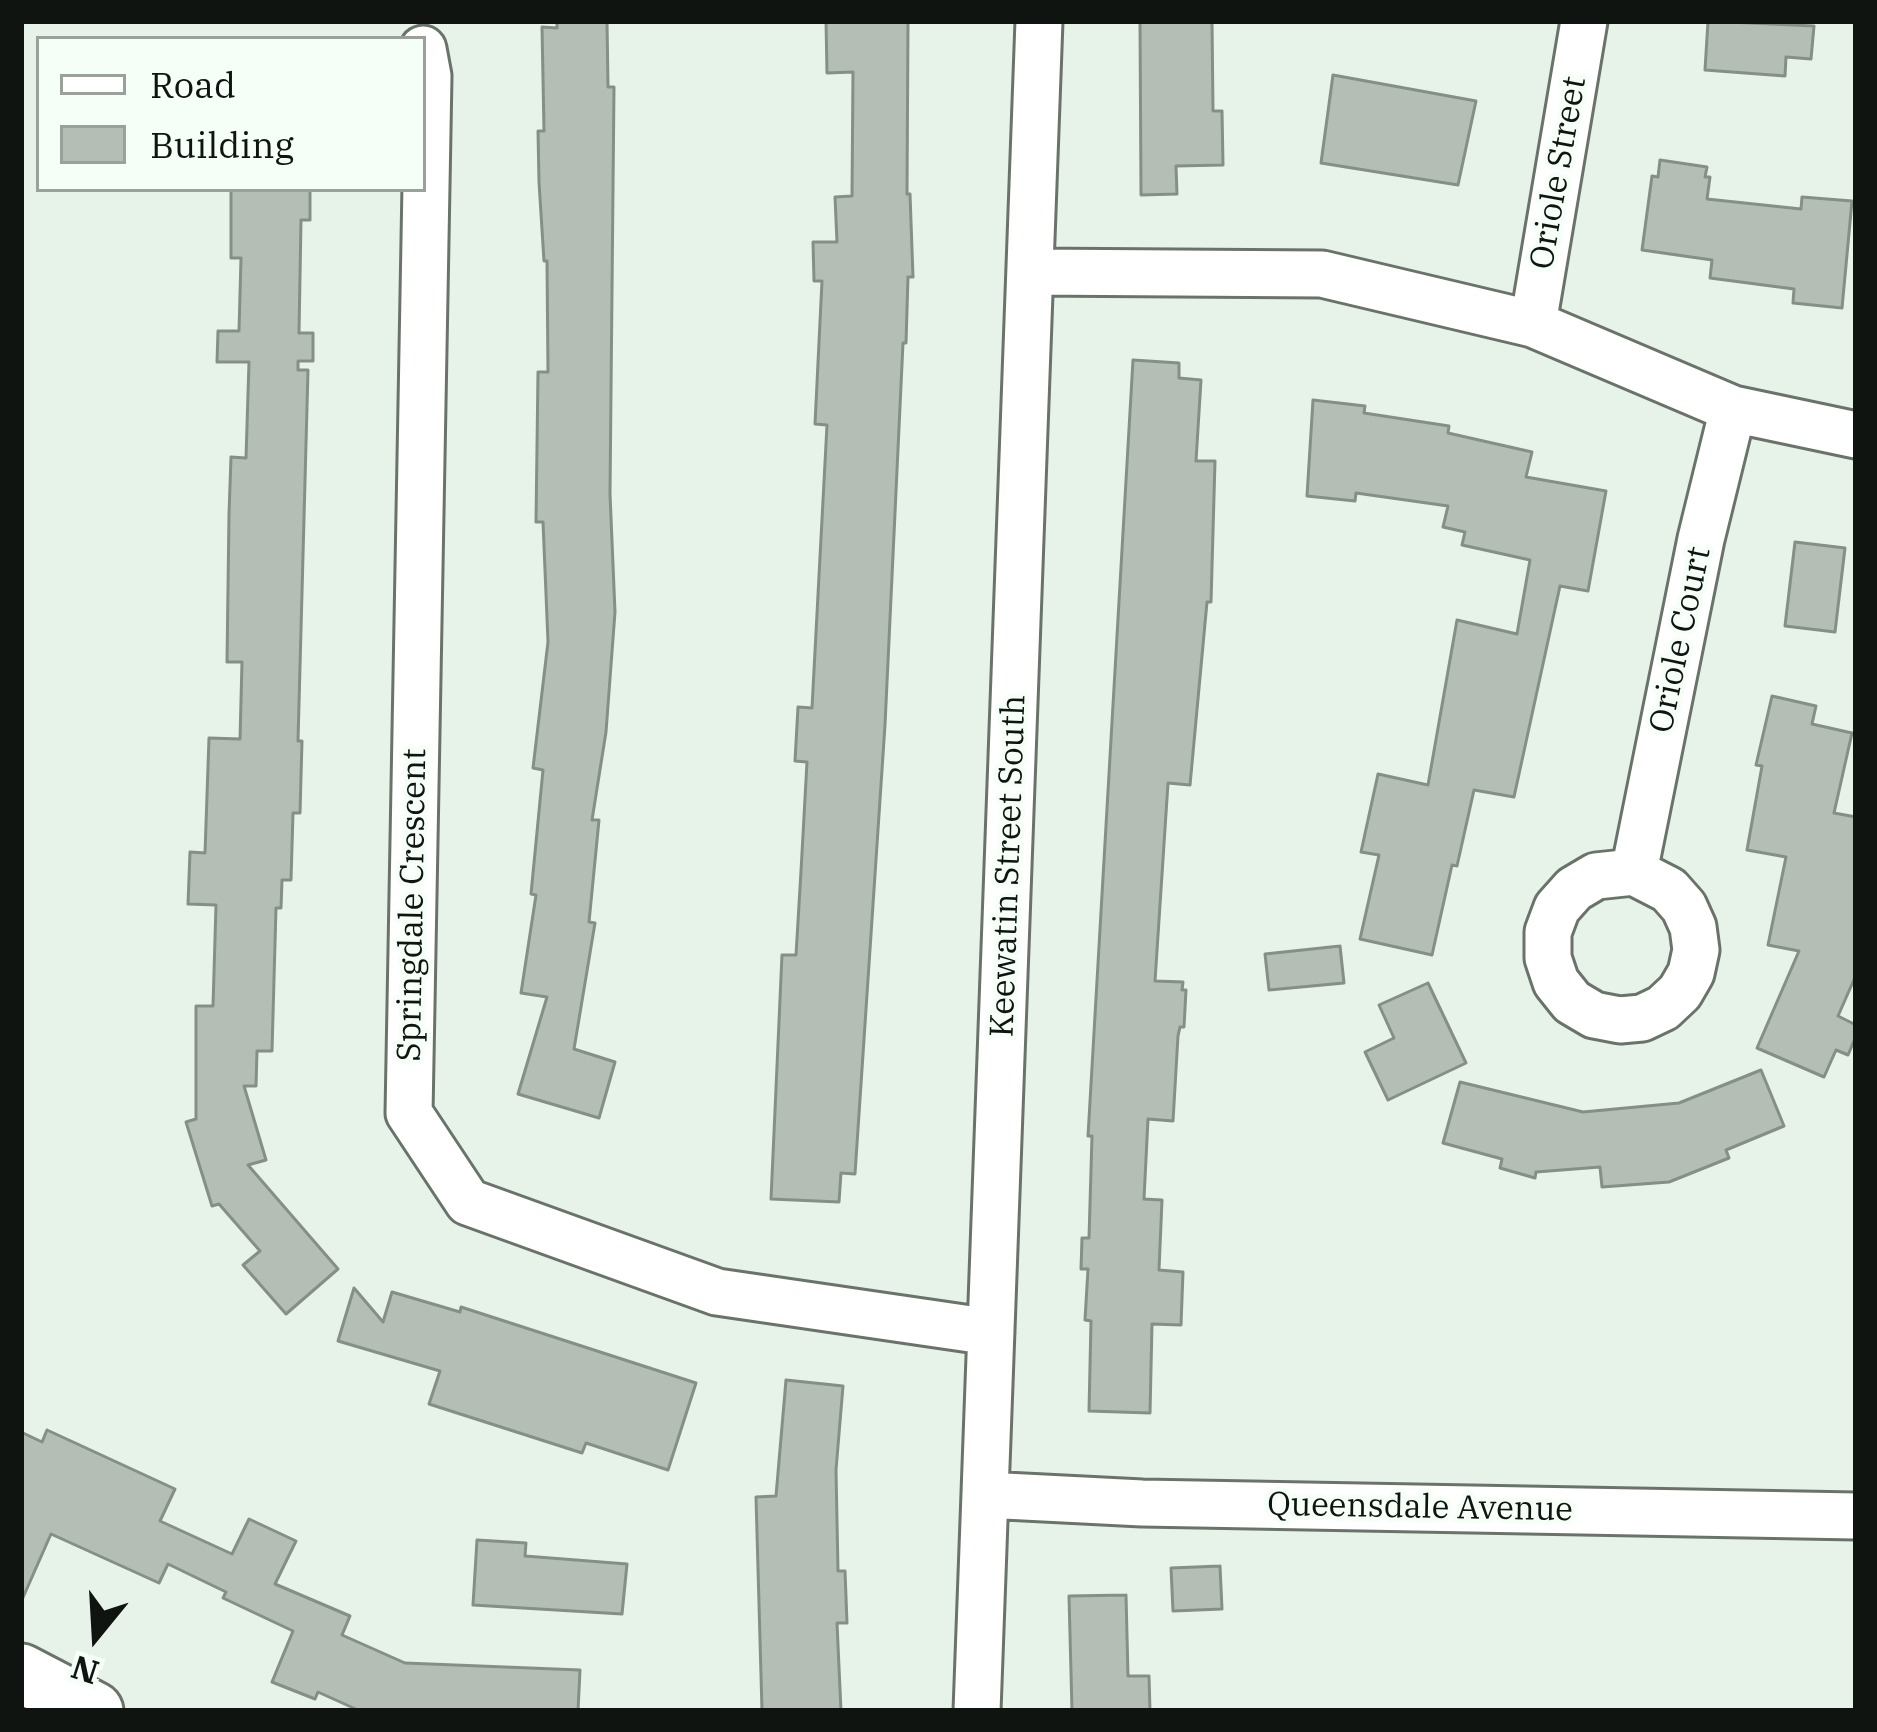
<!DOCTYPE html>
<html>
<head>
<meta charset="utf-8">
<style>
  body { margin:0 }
  #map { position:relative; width:1877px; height:1732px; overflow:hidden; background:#e7f2e8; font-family:"IBM Plex Serif",serif }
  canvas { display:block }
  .frame { position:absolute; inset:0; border:24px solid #101410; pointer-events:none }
  .legend { position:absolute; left:36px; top:36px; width:390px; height:156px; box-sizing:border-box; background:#f6fff7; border:3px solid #9aa19b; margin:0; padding:15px 21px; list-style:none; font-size:36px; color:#101410 }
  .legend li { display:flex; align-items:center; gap:24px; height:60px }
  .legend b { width:60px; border:3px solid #9aa19b }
  .north { position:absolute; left:36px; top:1576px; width:120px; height:120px; -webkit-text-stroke:9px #f6fff7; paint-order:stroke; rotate:198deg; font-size:33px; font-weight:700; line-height:48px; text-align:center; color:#101410 }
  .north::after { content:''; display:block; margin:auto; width:42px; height:54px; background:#101410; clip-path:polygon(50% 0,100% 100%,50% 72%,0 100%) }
</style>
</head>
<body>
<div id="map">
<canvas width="1877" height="1732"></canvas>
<div class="frame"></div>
<ul class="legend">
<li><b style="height:15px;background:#fff"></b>Road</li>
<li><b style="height:33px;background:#b4beb4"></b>Building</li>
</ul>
<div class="north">N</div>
</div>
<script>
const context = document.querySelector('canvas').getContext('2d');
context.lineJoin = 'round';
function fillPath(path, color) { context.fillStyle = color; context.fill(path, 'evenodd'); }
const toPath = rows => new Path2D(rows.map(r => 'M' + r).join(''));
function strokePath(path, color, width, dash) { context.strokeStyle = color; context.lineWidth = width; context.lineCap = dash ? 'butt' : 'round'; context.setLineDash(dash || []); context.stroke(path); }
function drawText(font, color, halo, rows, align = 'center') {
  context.font = font + ' "IBM Plex Serif",serif'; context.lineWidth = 9; context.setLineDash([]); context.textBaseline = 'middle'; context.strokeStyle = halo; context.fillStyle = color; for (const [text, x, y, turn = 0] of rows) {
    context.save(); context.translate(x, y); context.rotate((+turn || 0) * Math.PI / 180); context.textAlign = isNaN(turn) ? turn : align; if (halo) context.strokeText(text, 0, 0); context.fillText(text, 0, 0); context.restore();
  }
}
const building = toPath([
  [557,21,607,21,608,87,614,87,610,494,615,612,606,732,592,820,599,820,589,922,595,923,574,1049,615,1062,599,1118,518,1094,547,997,521,993,536,895,531,894,543,770,533,768,548,642,543,522,536,522,538,372,548,372,547,261,544,261,539,182,538,131,544,131,542,27,557,28,557,21],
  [826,21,908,21,907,194,910,194,913,277,908,277,906,343,903,343,885,725,855,1174,841,1173,839,1202,771,1199,782,955,796,955,801,871,807,762,795,761,798,707,812,708,827,425,815,424,822,281,814,281,813,242,837,242,835,197,852,196,853,72,827,73,826,21],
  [1140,21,1212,21,1213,111,1222,111,1223,165,1176,166,1177,194,1141,195,1140,21],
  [1708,21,1814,26,1811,59,1786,57,1785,76,1705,70,1708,21],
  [1333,75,1476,101,1458,185,1321,163,1333,75],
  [1660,160,1707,167,1705,177,1710,177,1707,199,1801,209,1802,197,1852,201,1842,308,1793,303,1794,289,1710,278,1712,260,1642,250,1652,176,1658,177,1660,160],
  [231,189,310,189,310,220,301,220,299,333,313,333,313,361,298,361,298,370,308,370,298,741,302,741,300,813,293,813,291,880,282,880,281,908,276,908,272,1051,257,1051,256,1086,244,1086,266,1160,248,1165,338,1269,286,1314,243,1265,260,1251,219,1204,212,1206,186,1122,196,1119,196,1006,213,1006,216,905,188,904,190,852,205,853,209,738,240,739,242,662,227,662,229,514,231,457,246,458,249,362,217,362,218,331,239,331,241,258,231,258,231,189],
  [1133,360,1179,363,1179,378,1201,380,1196,461,1215,461,1211,602,1207,602,1190,785,1168,783,1155,981,1183,982,1182,990,1186,990,1184,1027,1180,1027,1178,1036,1173,1121,1148,1119,1144,1199,1162,1200,1159,1270,1183,1272,1181,1325,1152,1324,1150,1413,1089,1411,1091,1321,1085,1320,1088,1269,1081,1269,1082,1238,1089,1238,1092,1136,1088,1136,1133,360],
  [1313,400,1365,406,1364,413,1449,426,1448,433,1532,452,1526,477,1606,491,1588,591,1560,586,1514,797,1474,790,1457,866,1452,865,1432,955,1360,939,1379,855,1361,852,1378,774,1428,785,1457,620,1517,634,1530,560,1462,545,1465,532,1443,527,1448,506,1356,493,1355,501,1307,496,1313,400],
  [1795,542,1845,548,1835,632,1785,626,1795,542],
  [1772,696,1816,706,1812,724,1852,733,1834,813,1856,817,1856,975,1838,1016,1856,1025,1856,1036,1848,1055,1836,1050,1824,1077,1757,1048,1799,951,1768,945,1786,857,1747,850,1762,766,1756,765,1772,696],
  [1340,946,1344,983,1269,990,1265,954,1340,946],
  [1428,983,1466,1063,1388,1100,1365,1052,1394,1038,1379,1005,1428,983],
  [1761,1070,1784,1126,1726,1150,1729,1158,1669,1182,1602,1187,1600,1167,1536,1172,1535,1178,1500,1168,1502,1159,1443,1143,1460,1082,1583,1112,1679,1103,1761,1070],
  [354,1288,383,1322,392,1292,460,1312,461,1307,696,1383,668,1470,586,1443,582,1453,429,1404,440,1371,338,1341,354,1288],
  [786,1380,843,1386,836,1470,838,1571,845,1571,847,1623,837,1623,841,1711,762,1711,756,1497,776,1496,786,1380],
  [47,1430,175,1489,160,1521,232,1554,249,1519,296,1541,275,1584,350,1616,342,1635,405,1663,580,1670,578,1711,360,1711,318,1692,315,1699,272,1682,293,1631,223,1598,226,1592,168,1564,159,1583,51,1534,21,1602,21,1432,42,1442,47,1430],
  [477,1540,526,1543,525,1556,627,1564,622,1614,473,1605,477,1540],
  [1220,1566,1222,1609,1173,1611,1171,1568,1220,1566],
  [1126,1595,1128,1676,1149,1676,1150,1711,1072,1711,1069,1596,1126,1595]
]);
fillPath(building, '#b4beb4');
strokePath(building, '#858f85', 3);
const minor = toPath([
  [423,49,428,76,409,1113,468,1202,717,1292,991,1332],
  [1032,272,1322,274,1533,324,1733,409,1856,435],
  [1533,324,1584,21],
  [1634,872,1596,876,1574,889,1557,908,1548,932,1548,958,1556,982,1572,1002,1594,1015,1620,1020,1642,1018,1663,1008,1680,992,1691,973,1696,950,1693,927,1684,907,1669,890,1634,872,1701,539,1733,409],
  [985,1495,1142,1503,1856,1516],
  [977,1711,1039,21]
]);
const major = toPath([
  [21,1673,94,1711]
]);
strokePath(minor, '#6a736a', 51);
strokePath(major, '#6a736a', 63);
strokePath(minor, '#fff', 45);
strokePath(major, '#fff', 57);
drawText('33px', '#101410', '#f6fff7', [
  ["Oriole Street",1559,173,-80],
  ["Oriole Court",1681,640,-78],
  ["Keewatin Street South",1009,866,-88],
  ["Springdale Crescent",413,905,-89],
  ["Queensdale Avenue",1420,1508,1]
]);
</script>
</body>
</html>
